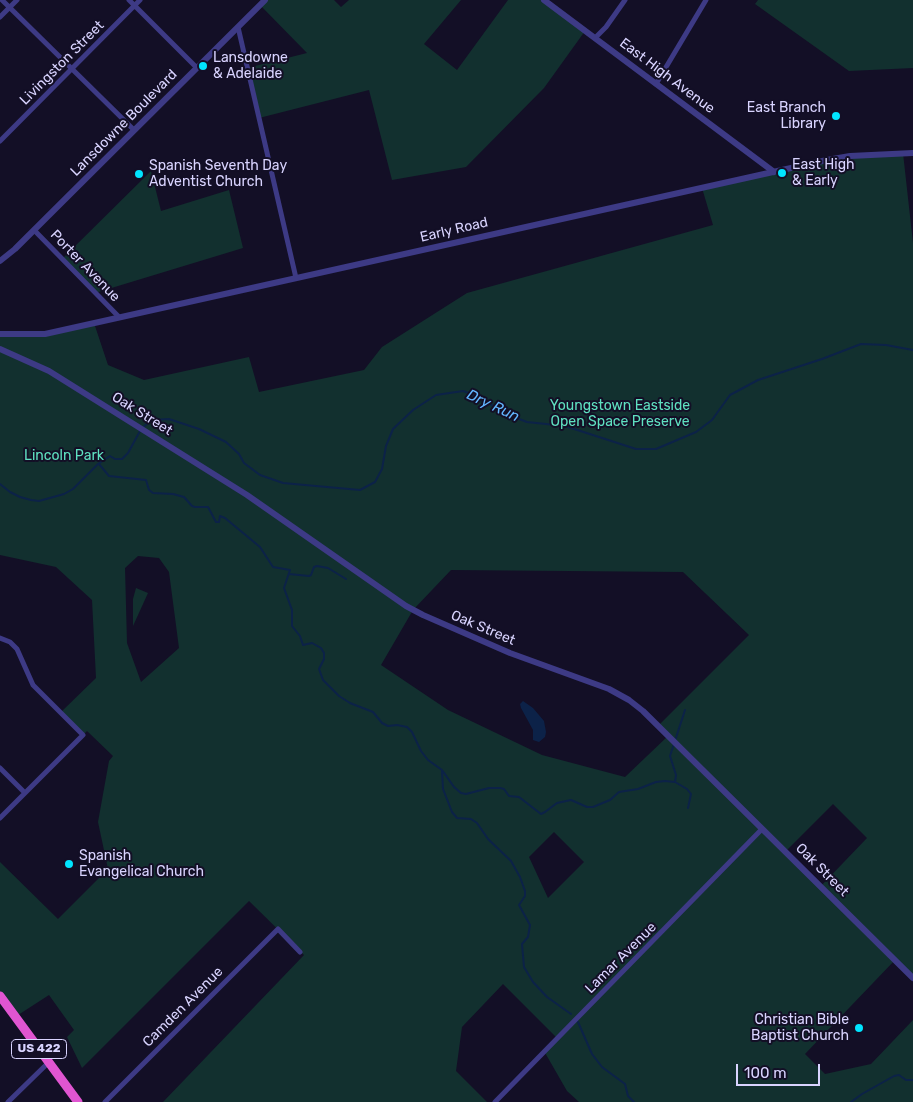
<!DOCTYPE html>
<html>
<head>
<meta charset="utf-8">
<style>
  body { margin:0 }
  #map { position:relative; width:913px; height:1102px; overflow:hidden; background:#130f26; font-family:Rubik,sans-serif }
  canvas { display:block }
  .scale { position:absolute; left:736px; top:1064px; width:84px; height:22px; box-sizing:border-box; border:2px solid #d9d4ff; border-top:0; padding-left:6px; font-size:15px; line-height:18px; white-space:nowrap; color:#d9d4ff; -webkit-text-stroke:4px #130f26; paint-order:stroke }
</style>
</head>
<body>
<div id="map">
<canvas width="913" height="1102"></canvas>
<div class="scale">100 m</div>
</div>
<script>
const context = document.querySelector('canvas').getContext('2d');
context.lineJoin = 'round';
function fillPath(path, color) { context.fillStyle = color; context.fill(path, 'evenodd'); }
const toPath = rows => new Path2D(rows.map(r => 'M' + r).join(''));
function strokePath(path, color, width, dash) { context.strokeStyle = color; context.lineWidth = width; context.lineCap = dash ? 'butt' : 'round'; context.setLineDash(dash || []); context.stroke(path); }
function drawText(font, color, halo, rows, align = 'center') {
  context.font = font + ' Rubik,sans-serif'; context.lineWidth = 4; context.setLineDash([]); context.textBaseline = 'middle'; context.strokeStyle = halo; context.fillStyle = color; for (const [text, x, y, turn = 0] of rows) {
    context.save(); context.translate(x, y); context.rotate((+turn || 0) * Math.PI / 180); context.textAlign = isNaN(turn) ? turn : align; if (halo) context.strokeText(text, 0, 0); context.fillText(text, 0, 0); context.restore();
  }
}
fillPath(toPath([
  [265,0,334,0,341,7,349,0,461,0,424,44,457,70,508,0,544,0,585,31,544,88,466,167,392,180,369,90,259,118,247,68,307,53,260,5],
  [758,0,913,0,913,68,849,71,755,4],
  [903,153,913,243,913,978,895,960,805,1054,825,1074,871,1064,913,1020,913,1102,579,1102,567,1091,544,1051,557,1038,503,984,462,1027,456,1071,487,1102,163,1102,304,955,249,901,82,1068,67,1037,74,1030,49,995,15,1017,0,1003,0,862,58,919,108,869,98,822,109,761,113,756,87,731,83,735,60,713,96,678,92,600,56,567,0,555,0,334,34,334,94,323,108,365,144,380,249,357,259,392,364,370,382,347,467,293,713,225,702,188,827,160],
  [138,556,159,558,169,572,179,648,141,682,127,643,125,568],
  [451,570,683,572,749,635,658,726,668,736,625,777,542,755,448,710,381,665,413,610],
  [833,804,867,838,820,887,785,852],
  [554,832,584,862,548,898,529,857],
  [151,171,161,211,229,190,243,248,95,293,62,259],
  [136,588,148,593,133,626,133,599]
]), '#12302f');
fillPath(toPath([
  [523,701,533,708,544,721,546,732,545,737,539,742,533,740,533,730,521,708,520,704]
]), '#0c2248');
strokePath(toPath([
  [143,427,152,420,169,419,199,429,226,442,239,454,244,463,260,475,283,483,360,490,375,482,382,469,386,446,393,429,413,410,436,395,463,391,480,397,503,413,527,422,565,426,636,449,656,449,696,432,712,420,730,395,758,380,822,359,861,344,886,345,913,350],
  [99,464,109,476,146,480,149,490,153,493,173,494,184,497,192,506,195,507,208,507,216,522,219,522,220,516,225,518,260,547,273,567,290,570,284,588,292,610,292,626,300,636,303,645,312,643,321,648,324,653,324,659,319,669,323,680,339,696,350,703,373,712,382,723,388,726,397,725,407,727,412,732,421,751,428,760,442,770,454,787,461,793,466,794,489,788,500,788,504,789,509,796,519,797,541,814,545,812,557,803,571,800,587,807,593,807,610,800,619,792,638,789,656,782,665,781,675,782,687,789,691,794,688,808],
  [0,484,10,492,20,497,31,500,39,501,64,494,73,489,98,464,110,456,115,459,122,459,128,453,140,431],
  [289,574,309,576,311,575,314,567,317,566,328,568,346,579],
  [442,771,443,789,452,812,457,818,471,819,477,823,488,839,511,861,520,877,525,891,525,896,519,905,530,925,528,937,522,944,524,967,533,982,547,997,571,1014],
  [675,782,676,775,670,756,685,710],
  [578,1022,592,1054,602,1067,625,1084,628,1096,634,1102],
  [851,1102,862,1094,894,1076,899,1075,906,1080,913,1080]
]), '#0c2248', 2);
strokePath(toPath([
  [2,0,134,130],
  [129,0,197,68],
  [0,17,17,0],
  [238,27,296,278],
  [595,38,606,27,625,0],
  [656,84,706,0],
  [0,141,140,0],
  [34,230,119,317],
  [0,638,10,642,17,649,33,685,83,735,0,818],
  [0,768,25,793],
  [8,1102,49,1062],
  [105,1102,278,929,300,952],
  [495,1102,762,829]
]), '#3d3a85', 5);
strokePath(toPath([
  [544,0,774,172],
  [0,261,15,249,265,0],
  [0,334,45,334,827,160,850,156,913,153],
  [0,349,49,371,247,495,406,606,423,615,510,653,609,689,629,700,643,711,913,978]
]), '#3d3a85', 6);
strokePath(toPath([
  [0,996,78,1102]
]), '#e055d1', 9);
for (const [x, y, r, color] of [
  [203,66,5,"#00e5ff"],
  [836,116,5,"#00e5ff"],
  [782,173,5,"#00e5ff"],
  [139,174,5,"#00e5ff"],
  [69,864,5,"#00e5ff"],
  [859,1028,5,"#00e5ff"]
]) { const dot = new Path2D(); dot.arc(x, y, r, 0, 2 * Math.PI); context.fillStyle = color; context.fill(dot); strokePath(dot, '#130f26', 2); }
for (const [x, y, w] of [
  [39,1049,55]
]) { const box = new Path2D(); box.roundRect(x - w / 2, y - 9.5, w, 19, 4); context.fillStyle = '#130f26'; context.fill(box); strokePath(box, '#d9d4ff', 1); }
drawText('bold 12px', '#d9d4ff', null, [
  ["US 422",39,1049]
]);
drawText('14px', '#d9d4ff', '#130f26', [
  ["Lansdowne",213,58],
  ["& Adelaide",213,74],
  ["East Branch",826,108,"right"],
  ["Library",826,124,"right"],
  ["East High",792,165],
  ["& Early",792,181],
  ["Spanish Seventh Day",149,166],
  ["Adventist Church",149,182],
  ["Spanish",79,856],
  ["Evangelical Church",79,872],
  ["Christian Bible",849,1020,"right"],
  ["Baptist Church",849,1036,"right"]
], 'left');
drawText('14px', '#d9d4ff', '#130f26', [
  ["Livingston Street",62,63,-45],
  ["East High Avenue",667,76,37],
  ["Lansdowne Boulevard",124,123,-45],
  ["Early Road",454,230,-13],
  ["Porter Avenue",85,266,46],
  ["Oak Street",142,414,32],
  ["Oak Street",483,628,23],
  ["Oak Street",822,870,45],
  ["Lamar Avenue",621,958,-45],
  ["Camden Avenue",183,1007,-45]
]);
drawText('14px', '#5fe0c0', '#130f26', [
  ["Youngstown Eastside",620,406],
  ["Open Space Preserve",620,422],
  ["Lincoln Park",64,456]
]);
drawText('italic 15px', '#62b6ff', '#130f26', [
  ["Dry Run",493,406,25]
]);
</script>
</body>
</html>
